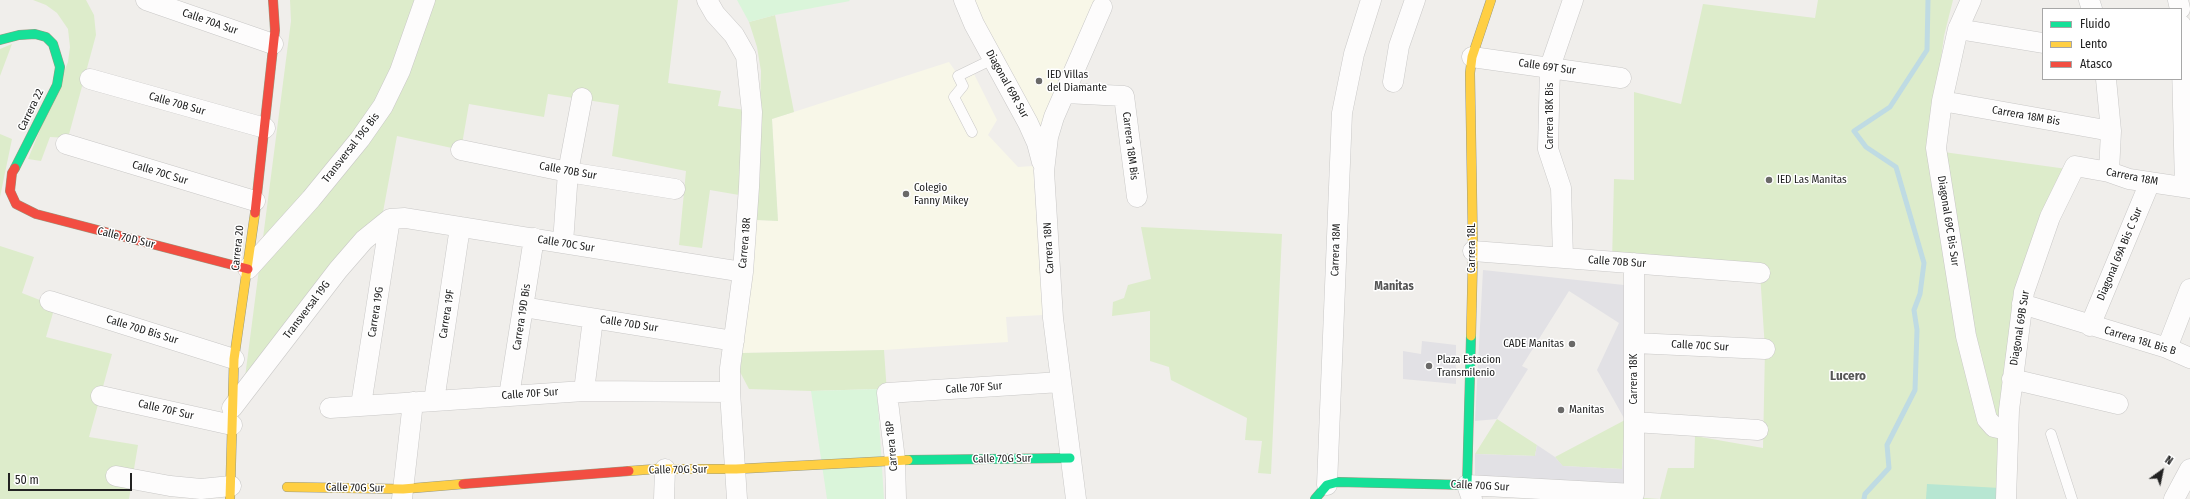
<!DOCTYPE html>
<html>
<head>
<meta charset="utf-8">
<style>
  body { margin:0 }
  #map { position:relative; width:2190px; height:499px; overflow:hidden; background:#f0eeeb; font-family:"Fira Sans Condensed",sans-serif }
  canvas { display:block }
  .legend { position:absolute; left:2042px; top:8px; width:140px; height:72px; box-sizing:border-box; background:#fff; border:1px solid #a7a7a7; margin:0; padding:5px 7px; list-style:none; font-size:12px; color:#222 }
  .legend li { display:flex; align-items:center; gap:8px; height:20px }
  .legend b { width:20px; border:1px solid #a7a7a7 }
  .north { position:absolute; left:2142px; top:451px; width:40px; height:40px; -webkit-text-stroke:3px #fff; paint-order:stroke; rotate:33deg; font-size:11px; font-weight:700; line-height:16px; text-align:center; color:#222 }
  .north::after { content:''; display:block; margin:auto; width:14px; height:18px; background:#222; clip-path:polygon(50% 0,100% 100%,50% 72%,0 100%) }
  .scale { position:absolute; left:8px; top:473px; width:124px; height:18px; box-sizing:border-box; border:2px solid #222; border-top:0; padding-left:5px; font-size:12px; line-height:14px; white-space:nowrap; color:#222; -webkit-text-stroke:3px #fff; paint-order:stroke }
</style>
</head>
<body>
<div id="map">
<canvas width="2190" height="499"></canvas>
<ul class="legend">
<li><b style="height:5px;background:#16e098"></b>Fluido</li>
<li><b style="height:5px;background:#ffcf43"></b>Lento</li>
<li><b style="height:5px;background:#f24e42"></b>Atasco</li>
</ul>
<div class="north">N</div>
<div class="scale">50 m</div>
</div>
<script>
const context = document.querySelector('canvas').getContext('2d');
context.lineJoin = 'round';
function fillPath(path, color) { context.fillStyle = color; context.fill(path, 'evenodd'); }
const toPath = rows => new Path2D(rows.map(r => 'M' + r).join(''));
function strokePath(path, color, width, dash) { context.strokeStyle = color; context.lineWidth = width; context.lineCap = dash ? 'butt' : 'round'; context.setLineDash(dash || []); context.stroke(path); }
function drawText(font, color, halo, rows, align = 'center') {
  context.font = font + ' "Fira Sans Condensed",sans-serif'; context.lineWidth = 3; context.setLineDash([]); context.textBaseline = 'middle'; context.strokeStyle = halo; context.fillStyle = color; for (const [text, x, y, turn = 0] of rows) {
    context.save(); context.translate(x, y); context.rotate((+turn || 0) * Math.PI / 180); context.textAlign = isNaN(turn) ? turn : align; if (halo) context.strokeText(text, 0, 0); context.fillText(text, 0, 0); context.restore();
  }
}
fillPath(toPath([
  [970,0,1102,0,1040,131],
  [949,62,962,81,974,74,997,120,988,135,1018,167,1033,166,1043,315,1006,317,1008,342,884,350,742,353,757,220,778,221,772,119]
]), '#f8f7e8');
fillPath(toPath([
  [33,0,86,0,94,15,96,35,68,138,50,137,41,161,28,159,68,62,70,47,68,29,57,13,46,5],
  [290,0,678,0,668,83,721,91,718,106,745,110,739,195,710,190,702,248,679,245,686,171,612,156,619,105,548,94,544,117,469,104,461,150,397,136,383,212,244,385,291,21],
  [1818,0,1953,0,1944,36,1929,150,2067,169,2034,242,2003,499,1617,499,1617,496,1660,499,1668,468,1694,468,1695,436,1763,448,1765,349,1760,273,1612,262,1614,179,1634,180,1634,92,1681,104,1703,4,1815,18],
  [775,15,794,112,772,119,778,221,757,220,761,71,757,47,749,22],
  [12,44,0,76,0,49],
  [0,134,12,139,0,197],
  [1141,227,1282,234,1271,474,1258,473,1262,441,1245,440,1247,418,1171,380,1169,367,1150,361,1150,311,1112,316,1113,302,1124,298,1128,285,1151,279],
  [0,246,34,257,22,293,55,306,46,337,112,354,89,437,138,445,129,499,0,499],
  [884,350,887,393,877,389,811,391,749,389,740,372,742,353],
  [1497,419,1537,445,1535,456,1475,454],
  [1625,420,1622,469,1562,466,1555,457]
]), '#ddeccb');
fillPath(toPath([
  [737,0,849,0,850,1,775,15,749,22],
  [877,389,884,499,827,499,811,391]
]), '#daf5da');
fillPath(toPath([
  [1927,484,2000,488,1999,499,1926,499]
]), '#b7e6d2');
fillPath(toPath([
  [1483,270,1624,285,1626,293,1629,485,1475,479,1475,454,1535,456,1537,445,1555,457,1563,466,1622,469,1625,420,1597,370,1619,323,1569,291,1522,366,1528,369,1498,417,1497,419,1475,421],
  [1422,341,1456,345,1456,384,1403,379,1403,351,1421,354]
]), '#e2e1e5');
strokePath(toPath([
  [1864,499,1865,494,1889,468,1887,445,1915,390,1917,330,1914,310,1920,294,1924,263,1896,167,1866,147,1854,131,1890,107,1927,50,1928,0]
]), '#bfdbe3', 5);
const lane = toPath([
  [972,132,954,97,963,86,958,76,993,59],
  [2051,434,2072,499]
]);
const street = toPath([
  [146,0,273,44],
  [707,0,715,14,734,35,746,56,752,112,749,187,743,272,730,368,730,392,737,499],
  [964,0,974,24,1028,123,1037,143,1042,162],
  [1971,0,1958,29,1942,101,1936,148,1966,336,1987,419,1994,427,2007,430],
  [2089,0,2092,9],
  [2178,0,2180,9],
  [2181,25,2185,186],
  [1958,29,2043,43],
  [1472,57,1621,78],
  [90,79,265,128],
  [2106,79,2111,131,2109,172],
  [1393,82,1399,46,1415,0],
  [1065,93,1124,96,1137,197],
  [1942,101,2111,131],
  [66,144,255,201],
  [461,150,568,172,675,189],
  [563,243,568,172,582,98],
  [1473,251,1760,273],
  [1563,258,1561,188,1548,149,1550,67,1573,0],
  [248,269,311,199,360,139,383,106,400,71,425,0],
  [50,301,234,359],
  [2022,304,2167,348,2190,358],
  [523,307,734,341],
  [2090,326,2150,182],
  [1634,343,1765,349],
  [2167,348,2190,289],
  [2012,379,2118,404],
  [584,391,593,319],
  [101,396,232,425],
  [509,396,534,238],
  [434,401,460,227],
  [361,405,390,219],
  [232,408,338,270,364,240,390,219,405,218,743,272],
  [330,408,584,391,730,392],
  [1634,422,1758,430],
  [116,476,170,486,201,489,231,486],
  [1327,485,1342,113,1354,54,1371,0],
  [402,499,413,402],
  [664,499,665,469],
  [896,499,895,460,887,393,1061,382],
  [1076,499,1053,318,1044,171,1048,137,1054,117,1102,7],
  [1472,499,1467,485,1634,494,1634,263],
  [2006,499,2009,410,2024,292,2050,217,2075,166,2109,172,2129,179,2190,188],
  [2174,499,2190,469]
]);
const fast = toPath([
  [0,40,19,35,35,34,46,37,53,44,60,67,57,85,15,168],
  [908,460,1070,458],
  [1315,499,1327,485,1338,482,1467,485,1471,336]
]);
const slow = toPath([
  [1471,336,1473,251,1470,73,1472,57,1491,0],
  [629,471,656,469,736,469,908,460],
  [287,487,403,489,463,484],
  [230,499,234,359,255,213]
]);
const jam = toPath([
  [15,168,12,173,10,191,16,204,36,214,248,269],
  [255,213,275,30,273,0],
  [463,484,629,471]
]);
strokePath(lane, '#c9c8c7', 11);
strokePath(street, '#c9c8c7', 21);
strokePath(fast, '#999a82', 10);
strokePath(slow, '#999a82', 10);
strokePath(jam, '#999a82', 10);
strokePath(lane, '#fdfcfc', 10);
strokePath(street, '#fdfcfc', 20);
strokePath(fast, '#16e098', 9);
strokePath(slow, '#ffcf43', 9);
strokePath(jam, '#f24e42', 9);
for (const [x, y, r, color] of [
  [1039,81,4,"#6a6968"],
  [1769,180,4,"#6a6968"],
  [906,194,4,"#6a6968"],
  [1572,344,4,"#6a6968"],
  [1429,366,4,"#6a6968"],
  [1561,410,4,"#6a6968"]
]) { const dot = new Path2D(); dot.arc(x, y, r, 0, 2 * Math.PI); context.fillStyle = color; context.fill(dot); strokePath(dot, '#fff', 1.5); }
drawText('11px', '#222', '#fff', [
  ["Calle 70A Sur",210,22,19],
  ["Calle 69T Sur",1547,67,8],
  ["Diagonal 69R Sur",1007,84,61],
  ["Calle 70B Sur",177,104,16],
  ["Carrera 22",31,110,-64],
  ["Carrera 18K Bis",1550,116,-90],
  ["Carrera 18M Bis",2026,116,10],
  ["Carrera 18M Bis",1130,146,83],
  ["Transversal 19G Bis",351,148,-52],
  ["Calle 70B Sur",568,171,10],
  ["Calle 70C Sur",160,173,17],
  ["Carrera 18M",2132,177,11],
  ["Diagonal 69C Bis Sur",1948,221,81],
  ["Calle 70D Sur",126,238,14],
  ["Carrera 18R",745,243,-85],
  ["Calle 70C Sur",566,244,9],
  ["Carrera 20",238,248,-84],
  ["Carrera 18N",1049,248,-93],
  ["Carrera 18L",1472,248,-90],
  ["Carrera 18M",1336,250,-88],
  ["Diagonal 69A Bis C Sur",2120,254,-67],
  ["Calle 70B Sur",1617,262,4],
  ["Transversal 19G",307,310,-53],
  ["Carrera 19G",376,312,-81],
  ["Carrera 19F",447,314,-81],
  ["Carrera 19D Bis",522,317,-81],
  ["Calle 70D Sur",629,324,9],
  ["Diagonal 69B Sur",2020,328,-81],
  ["Calle 70D Bis Sur",142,330,17],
  ["Carrera 18L Bis B",2140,341,17],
  ["Calle 70C Sur",1700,346,3],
  ["Carrera 18K",1634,379,-90],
  ["Calle 70F Sur",974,388,-4],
  ["Calle 70F Sur",530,394,-4],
  ["Calle 70F Sur",166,410,13],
  ["Carrera 18P",892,446,-95],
  ["Calle 70G Sur",1002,459,-1],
  ["Calle 70G Sur",678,470,-1],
  ["Calle 70G Sur",1480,486,3],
  ["Calle 70G Sur",355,488,1]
]);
drawText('11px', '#222', '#fff', [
  ["IED Villas",1047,75],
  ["del Diamante",1047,88],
  ["IED Las Manitas",1777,180],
  ["Colegio",914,188],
  ["Fanny Mikey",914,201],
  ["CADE Manitas",1564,344,"right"],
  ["Plaza Estacion",1437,360],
  ["Transmilenio",1437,373],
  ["Manitas",1569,410]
], 'left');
drawText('bold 12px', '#555', '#fff', [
  ["Manitas",1394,287]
]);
drawText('bold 13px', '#555', '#fff', [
  ["Lucero",1848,376]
]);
</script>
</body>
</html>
